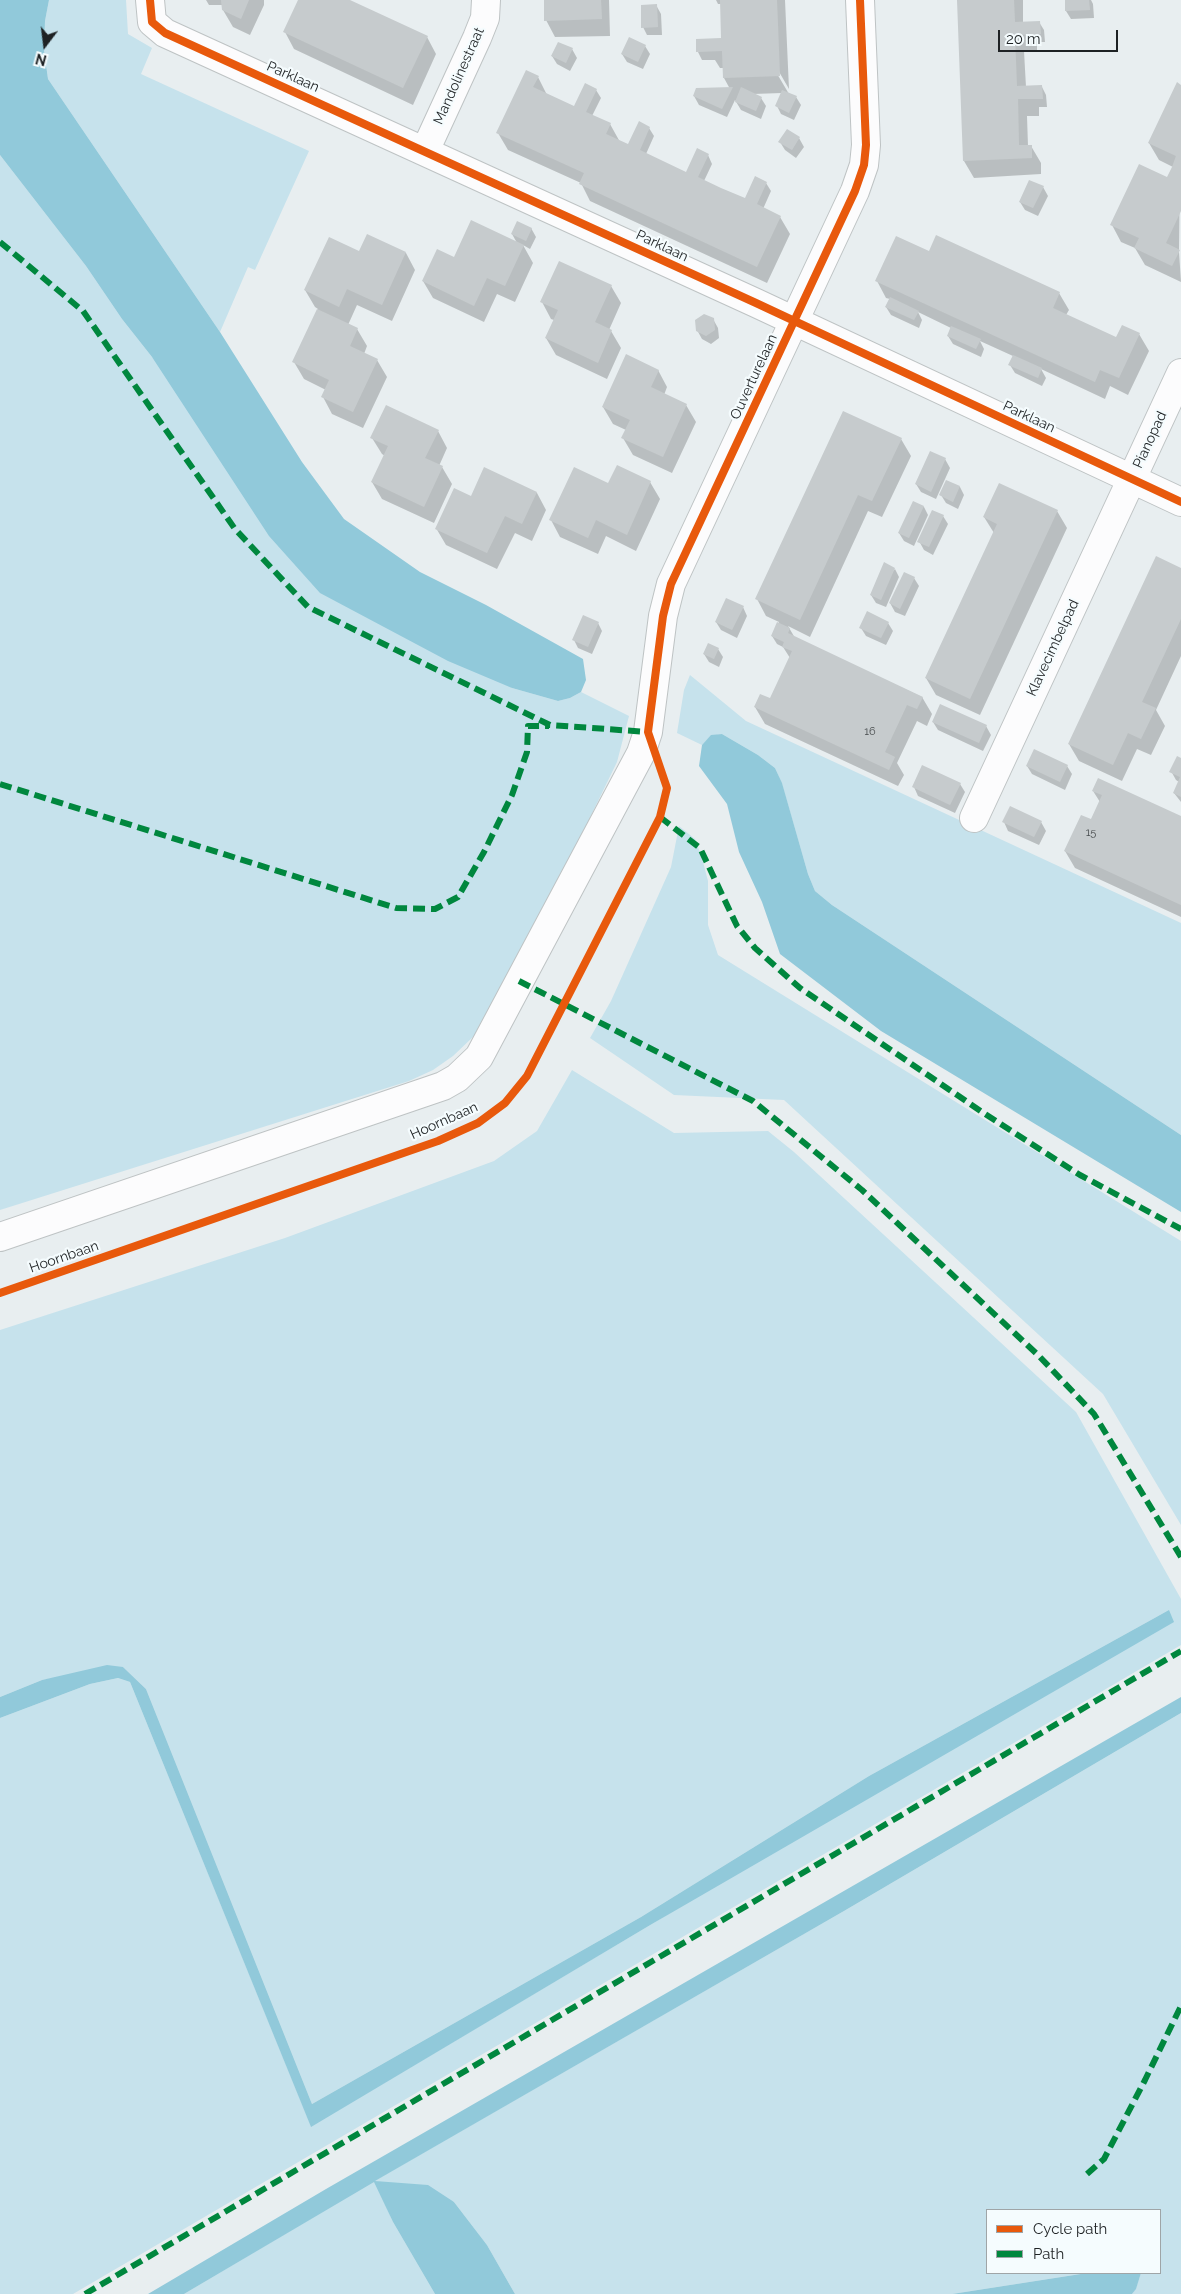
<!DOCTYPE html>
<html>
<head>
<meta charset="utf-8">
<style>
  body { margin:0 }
  #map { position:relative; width:1181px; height:2294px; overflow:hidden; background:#e8eef0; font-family:Raleway,sans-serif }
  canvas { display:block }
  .legend { position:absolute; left:986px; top:2209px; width:175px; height:65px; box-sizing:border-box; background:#f5fcfe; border:1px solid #9fa5a7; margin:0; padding:6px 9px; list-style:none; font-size:15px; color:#1e2224 }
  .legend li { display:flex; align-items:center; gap:10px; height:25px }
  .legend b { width:25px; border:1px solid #9fa5a7 }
  .north { position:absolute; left:20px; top:20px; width:50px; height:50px; -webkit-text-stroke:4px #f5fcfe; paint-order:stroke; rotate:195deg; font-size:14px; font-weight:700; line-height:20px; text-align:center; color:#1e2224 }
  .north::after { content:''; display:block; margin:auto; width:18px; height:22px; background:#1e2224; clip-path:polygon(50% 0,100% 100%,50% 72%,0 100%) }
  .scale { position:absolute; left:998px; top:30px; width:120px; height:22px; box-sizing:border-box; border:2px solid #1e2224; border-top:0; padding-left:6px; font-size:15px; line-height:18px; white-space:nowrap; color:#1e2224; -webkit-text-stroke:4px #f5fcfe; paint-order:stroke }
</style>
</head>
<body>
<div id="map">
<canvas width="1181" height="2294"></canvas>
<ul class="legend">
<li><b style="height:6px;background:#e8590c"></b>Cycle path</li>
<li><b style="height:6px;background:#00873e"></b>Path</li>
</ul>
<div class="north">N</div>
<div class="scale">20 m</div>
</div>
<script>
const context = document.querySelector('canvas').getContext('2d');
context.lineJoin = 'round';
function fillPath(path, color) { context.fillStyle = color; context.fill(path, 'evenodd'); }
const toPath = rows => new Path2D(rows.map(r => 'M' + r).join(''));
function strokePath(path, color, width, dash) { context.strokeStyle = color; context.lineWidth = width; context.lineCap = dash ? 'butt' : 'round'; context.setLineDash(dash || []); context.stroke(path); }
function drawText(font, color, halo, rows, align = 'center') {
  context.font = font + ' Raleway,sans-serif'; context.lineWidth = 4.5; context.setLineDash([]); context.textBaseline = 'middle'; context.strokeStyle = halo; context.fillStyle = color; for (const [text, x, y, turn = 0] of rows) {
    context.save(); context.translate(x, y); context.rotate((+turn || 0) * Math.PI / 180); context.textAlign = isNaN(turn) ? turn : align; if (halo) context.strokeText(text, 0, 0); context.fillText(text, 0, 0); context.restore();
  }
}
fillPath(toPath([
  [49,0,126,0,128,34,152,48,141,74,309,151,255,270,248,267,220,332,48,79,44,50,45,21],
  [0,155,86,266,122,319,152,357,512,688,558,701,570,698,581,692,629,716,617,762,567,865,474,1036,453,1056,433,1070,409,1081,0,1210],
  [690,675,746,721,1181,923,1181,1135,832,905,815,891,808,874,782,784,775,768,758,755,722,734,711,736,702,745,677,733,684,690],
  [679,826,695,839,702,858,708,881,708,925,718,955,1181,1241,1181,1525,1103,1394,784,1100,674,1095,590,1038,611,1001,671,867],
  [572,1070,674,1133,768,1131,794,1152,1076,1412,1181,1599,1181,1645,73,2294,0,2294,0,1718,90,1684,118,1678,130,1682,311,2126,652,1924,1169,1610,869,1776,641,1917,312,2104,146,1689,123,1667,42,1680,0,1697,0,1330,285,1238,494,1161,537,1131],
  [1181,1713,1181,2294,1132,2294,1136,2288,1141,2273,1160,2273,1160,2210,987,2210,987,2273,1087,2273,952,2294,515,2294,487,2245,454,2202,375,2181,393,2222,435,2294,184,2294,374,2181,844,1911]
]), '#c6e2ec');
fillPath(toPath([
  [0,0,49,0,45,21,44,50,48,79,220,332,302,462,344,519,420,572,486,605,583,659,586,680,581,692,570,698,558,701,512,688,448,661,320,593,269,536,152,357,122,319,86,266,0,155],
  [722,734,758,755,775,768,782,783,808,874,815,891,832,905,1181,1135,1181,1212,881,1031,780,954,762,902,739,852,727,804,699,766,702,745,711,735],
  [1169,1610,1174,1622,652,1924,311,2127,130,1682,118,1678,90,1684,0,1718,0,1697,42,1680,107,1665,123,1667,146,1689,312,2104,641,1917,869,1776],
  [1181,1697,1181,1713,844,1911,375,2181,428,2185,454,2202,487,2245,515,2294,435,2294,393,2222,374,2182,184,2294,148,2294,326,2189],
  [1087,2273,1141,2273,1136,2289,1132,2294,952,2294]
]), '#91c9da');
fillPath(toPath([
  [206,0,264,0,264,5,250,35,233,27,223,10,223,5,209,5],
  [300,0,346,0,427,37,436,54,413,105,294,49,285,32],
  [545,0,609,0,610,36,555,37,546,20],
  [716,0,785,0,789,89,778,70,776,72,789,94,796,97,801,105,794,120,781,114,777,106,782,93,753,94,761,98,766,106,761,119,741,110,735,100,727,117,699,105,694,96,730,89,724,78,724,68,720,68,715,60,702,60,698,52,722,39,721,4,718,4],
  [958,0,1023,0,1023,23,1039,22,1044,30,1045,42,1037,42,1037,51,1024,51,1026,87,1042,87,1046,95,1047,107,1039,107,1039,116,1027,116,1028,146,1031,146,1041,163,1041,174,974,178,964,161],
  [1066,0,1091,0,1093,4,1094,18,1071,19,1066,11],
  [656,5,661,14,662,35,647,35,643,27],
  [645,46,650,54,643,69,627,62,622,54],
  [572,49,577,58,570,71,557,64,552,56],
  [538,77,547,95,577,109,596,90,601,98,592,116,610,124,620,142,628,146,649,128,654,136,646,154,687,173,708,155,712,164,704,181,748,202,766,183,771,191,763,209,780,217,790,234,767,283,590,201,581,183,508,150,498,133],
  [1181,86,1179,252,1181,282,1145,265,1135,248,1121,242,1112,225,1168,178,1173,167,1159,160,1149,143],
  [799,138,804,147,796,158,785,150,780,142],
  [1043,187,1048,196,1038,216,1025,210,1020,202],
  [531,228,536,237,530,249,523,245,533,263,515,302,497,294,484,322,433,298,423,281,455,259,517,243,512,234],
  [360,253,406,253,415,270,392,321,357,305,348,325,357,329,367,346,364,354,377,360,387,377,363,428,332,414,323,397,326,390,304,379,294,362,318,309,315,307,305,290],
  [929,253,1059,293,1069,310,1066,315,1117,339,1139,334,1149,351,1128,395,1110,386,1105,399,1041,369,1046,378,1042,386,1015,373,1010,365,1013,356,980,341,984,349,981,357,953,344,948,336,951,328,918,312,922,320,919,328,891,315,886,307,890,299,886,298,877,281],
  [611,286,621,303,609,330,611,331,621,348,607,379,556,355,546,338,554,320,551,319,542,302],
  [713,319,718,328,719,338,711,344,702,339,697,330],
  [658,370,667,387,664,395,686,405,696,422,672,473,633,455,623,438,626,430,613,424,603,407],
  [438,431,447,448,439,466,442,467,452,484,434,523,382,499,372,482,385,456,382,454,372,438],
  [901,439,911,456,882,517,868,511,810,637,788,626,795,638,922,697,932,714,927,726,917,721,897,763,904,775,898,786,765,724,755,707,770,700,790,658,783,647,777,644,772,636,779,622,766,616,757,599],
  [945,459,950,468,936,499,921,492,916,484],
  [485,469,537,493,546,510,532,541,515,533,497,569,446,545,436,528,472,497],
  [947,481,960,487,964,495,958,509,946,503,941,495],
  [650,482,660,499,636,551,606,536,598,554,560,537,551,520,609,484],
  [914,503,924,507,928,515,914,546,904,541,899,533],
  [1057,511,1067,528,980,715,936,695,926,678,994,533,984,517],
  [943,516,948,524,933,555,924,550,919,541],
  [895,569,899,577,886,607,876,603,871,595],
  [1181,569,1181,656,1156,710,1165,726,1151,755,1137,749,1122,781,1079,761,1069,744],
  [914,578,919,586,905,616,895,612,890,603],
  [743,607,747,616,737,638,721,630,716,622],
  [598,623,602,631,592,654,578,648,574,640],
  [888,623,893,631,886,645,866,636,861,628],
  [718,649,723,657,719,667,709,662,704,654],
  [933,722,986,726,991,735,983,751,938,730],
  [1181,759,1181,802,1174,793,1179,782,1176,780,1171,771],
  [1027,766,1067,766,1072,774,1065,790,1032,774],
  [960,784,965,792,955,813,918,796,914,787],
  [1093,791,1181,818,1181,917,1075,868,1065,851,1091,820,1100,802],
  [1004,822,1041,822,1046,831,1039,845,1008,831]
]), '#0003');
fillPath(toPath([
  [221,0,249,0,241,19,222,10],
  [298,0,350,0,428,36,403,88,283,32],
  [544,0,601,0,602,19,544,21],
  [720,0,777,0,780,76,723,78,722,51,696,52,696,39,721,38],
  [957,0,1014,0,1015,22,1040,21,1041,34,1015,35,1017,86,1042,85,1043,99,1018,99,1019,145,1032,145,1032,158,963,161],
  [1065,0,1089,0,1090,10,1065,11],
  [657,4,658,27,641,28,641,5],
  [629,37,646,45,638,62,621,54],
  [558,42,573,48,566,63,551,56],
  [526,70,539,76,533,87,574,106,585,83,597,89,586,112,611,123,606,134,628,144,639,121,650,127,640,150,686,172,697,148,709,154,698,177,721,188,745,198,755,176,767,182,757,204,781,216,757,267,579,184,584,173,496,133],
  [1177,82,1181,85,1181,211,1166,243,1180,250,1172,266,1134,248,1139,238,1110,225,1139,164,1167,177,1172,167,1176,156,1148,143],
  [733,87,722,109,693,96,696,88],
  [741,87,762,97,756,111,735,102],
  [782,90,797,96,789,113,775,106],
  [787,129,800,137,792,150,778,142],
  [1029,180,1044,186,1033,208,1019,202],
  [471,220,524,245,505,286,487,278,474,306,422,281,437,249,454,257],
  [517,221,532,228,526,241,511,234],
  [367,234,406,252,382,305,347,289,339,307,304,290,329,237,359,251],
  [936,235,1060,292,1053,308,1116,337,1122,325,1140,333,1119,378,1100,370,1095,382,875,281,896,236,929,251],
  [559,261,612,285,595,322,612,330,598,363,545,338,558,310,540,302],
  [890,297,919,311,914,320,885,307],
  [317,309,358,328,350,346,378,359,353,412,321,397,329,380,292,362],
  [704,314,714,318,715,330,706,336,696,331,695,320],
  [951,326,981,339,976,349,947,336],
  [626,354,659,370,651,387,687,404,663,457,621,438,630,420,602,407],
  [1013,355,1042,368,1038,378,1008,365],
  [386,405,439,430,425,458,443,466,424,507,371,482,388,446,370,438],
  [843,411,902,438,872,501,858,495,800,620,755,599],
  [930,451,946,458,931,492,915,484],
  [617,465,651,481,627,535,596,520,588,538,549,520,574,467,608,483],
  [484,467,537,492,522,524,505,516,487,553,435,529,454,488,471,496],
  [946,480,960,486,953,502,939,495],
  [999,483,1058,510,970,699,925,678,997,524,983,517],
  [913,501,924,506,909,538,898,533],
  [932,510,944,515,929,547,917,542],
  [1156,556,1181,568,1181,619,1142,702,1156,708,1141,739,1128,733,1113,765,1068,744],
  [884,562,895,568,881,600,870,595],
  [904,572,915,577,900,609,889,603],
  [726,598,744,606,732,630,715,622],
  [867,611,889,622,881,638,859,628],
  [583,615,599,622,588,647,572,640],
  [777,622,790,628,788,633,923,697,917,709,907,705,885,752,895,757,889,770,754,707,760,694,770,698,792,651,782,647,784,642,771,636],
  [708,643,719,648,714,659,703,654],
  [940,704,987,725,979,743,932,722],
  [1034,749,1068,765,1060,782,1026,766],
  [1177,756,1181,758,1181,797,1173,793,1180,777,1169,772],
  [922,765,961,783,950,805,912,787],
  [1098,778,1181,816,1181,905,1064,851,1081,815,1091,819,1102,795,1092,791],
  [1010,806,1042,821,1034,837,1002,822]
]), '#c6cbcd');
const minor = toPath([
  [150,0,152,22,165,33,756,303,1181,502],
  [425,151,477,38,485,18,486,0],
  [974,818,1181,373],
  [0,1237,443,1086,457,1078,479,1057,641,753,648,732,663,616,671,584,855,191,864,165,866,145,860,0]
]);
strokePath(minor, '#bec3c4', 30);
strokePath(minor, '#fcfcfd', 28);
strokePath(toPath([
  [0,242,83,311,235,529,308,607,550,725,648,732],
  [0,784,396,908,435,909,458,897,484,852,512,795,527,752,528,726,549,726],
  [660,817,700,848,737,926,755,948,800,988,982,1112,1080,1175,1181,1229],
  [519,981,753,1101,862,1190,1039,1356,1094,1414,1181,1557],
  [1087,2174,1104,2159,1145,2080,1181,2006],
  [85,2294,1181,1651]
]), '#00873e', 6, [12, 6]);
strokePath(toPath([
  [150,0,152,22,165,33,756,303,1181,502],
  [0,1293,438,1141,478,1123,505,1103,527,1076,660,817,667,788,648,732,663,616,671,584,855,191,864,165,866,145,860,0]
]), '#e8590c', 8);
drawText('11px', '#484c4e', null, [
  ["16",870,732],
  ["15",1091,833]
]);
drawText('14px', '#1e2224', '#f5fcfe', [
  ["Mandolinestraat",459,76,-66],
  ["Parklaan",293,77,24],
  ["Parklaan",662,246,25],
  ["Ouverturelaan",754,377,-65],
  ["Parklaan",1029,417,25],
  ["Pianopad",1150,440,-65],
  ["Klavecimbelpad",1053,648,-65],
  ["Hoornbaan",444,1121,-24],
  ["Hoornbaan",64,1257,-19]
]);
</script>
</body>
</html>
